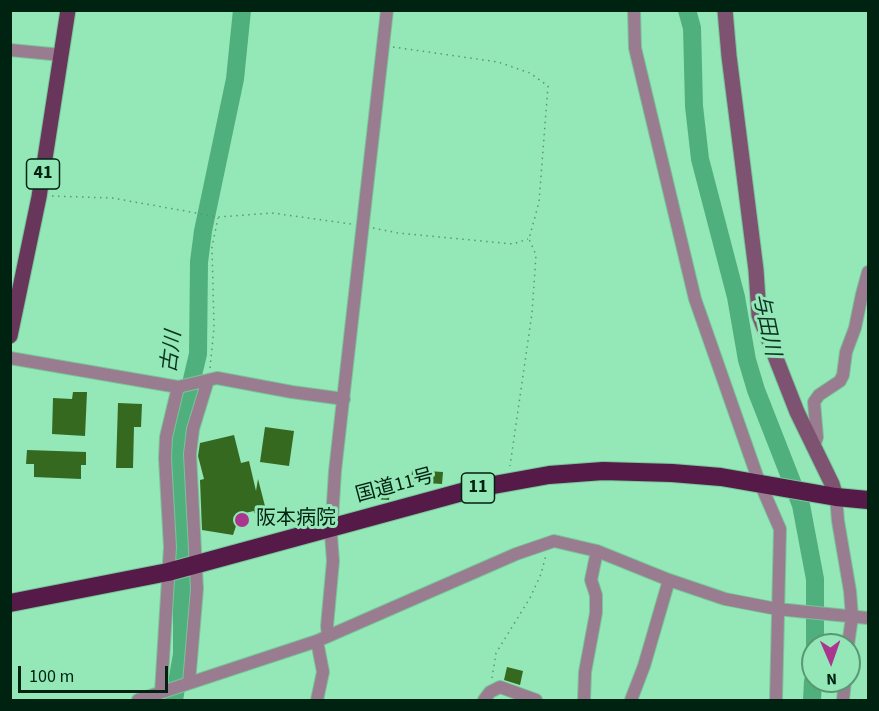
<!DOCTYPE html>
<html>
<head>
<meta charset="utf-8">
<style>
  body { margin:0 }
  #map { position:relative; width:879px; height:711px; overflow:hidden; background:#94e7b7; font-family:"Source Sans 3",sans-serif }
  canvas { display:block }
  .frame { position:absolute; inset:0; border:12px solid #021; pointer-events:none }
  .north { position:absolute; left:801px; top:633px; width:60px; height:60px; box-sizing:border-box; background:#94e7b7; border:2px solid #599875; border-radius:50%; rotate:178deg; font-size:16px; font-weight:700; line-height:24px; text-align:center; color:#021 }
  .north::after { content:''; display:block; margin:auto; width:21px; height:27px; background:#aa3690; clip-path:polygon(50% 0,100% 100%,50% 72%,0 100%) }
  .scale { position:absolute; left:18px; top:666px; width:150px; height:27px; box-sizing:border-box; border:3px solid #021; border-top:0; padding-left:8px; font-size:18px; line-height:21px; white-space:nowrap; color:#021; -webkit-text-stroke:4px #94e7b7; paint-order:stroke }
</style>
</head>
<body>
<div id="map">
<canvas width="879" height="711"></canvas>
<div class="frame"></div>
<div class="north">N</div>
<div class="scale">100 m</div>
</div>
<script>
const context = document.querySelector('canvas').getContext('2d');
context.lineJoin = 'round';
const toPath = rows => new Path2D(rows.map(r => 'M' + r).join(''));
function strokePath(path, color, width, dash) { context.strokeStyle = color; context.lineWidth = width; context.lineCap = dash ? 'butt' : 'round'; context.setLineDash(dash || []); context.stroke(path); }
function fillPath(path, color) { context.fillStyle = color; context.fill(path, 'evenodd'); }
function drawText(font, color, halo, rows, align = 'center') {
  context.font = font + ' "Source Sans 3","Noto Sans JP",sans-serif'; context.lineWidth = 6; context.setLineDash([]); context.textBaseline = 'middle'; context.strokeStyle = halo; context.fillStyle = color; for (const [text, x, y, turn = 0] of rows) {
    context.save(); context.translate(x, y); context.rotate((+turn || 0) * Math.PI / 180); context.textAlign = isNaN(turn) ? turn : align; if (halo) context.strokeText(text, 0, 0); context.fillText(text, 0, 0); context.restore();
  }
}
strokePath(toPath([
  [687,10,692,28,694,106,700,159,736,297,747,360,756,390,801,505,815,579,815,645],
  [174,700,182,654,182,520,176,464,180,430,198,354,199,262,203,231,235,79,242,10],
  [812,700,813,681]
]), '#4fb07d', 18);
fillPath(toPath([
  [73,392,87,392,85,436,52,434,53,398,72,399],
  [118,403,142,404,141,427,134,427,133,468,116,468],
  [265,427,294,431,289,466,260,462],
  [234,435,241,463,249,461,256,491,258,479,266,510,262,512,254,513,254,511,235,515,236,526,233,535,202,530,200,480,204,479,198,456,200,443],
  [27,450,86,452,86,465,81,465,81,479,34,477,34,464,26,464],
  [412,470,443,472,442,484,411,482],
  [371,482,391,485,389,500,369,499],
  [507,667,523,671,520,685,504,680]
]), '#356920');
const street = toPath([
  [634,10,635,48,695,299,757,476,780,529,776,700],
  [10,50,62,55],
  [10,358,178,387,217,378,292,392,344,399],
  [814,447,817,437,814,402,819,395,840,381,843,375,846,352,855,328,862,294,868,272],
  [836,497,838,521,850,591,852,617,848,645],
  [328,636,327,626,333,561,331,535,335,471,387,10],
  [189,683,197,589,190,454,193,429,208,380],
  [161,692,170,547,165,458,166,437,178,387],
  [138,700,317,641,516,554,554,541,597,551,669,580,725,599,777,609,868,618],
  [317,700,323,672,317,641],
  [484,700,490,692,500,687,536,700],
  [584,700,585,672,596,613,596,595,591,580,597,551],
  [631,700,644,666,669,580],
  [843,700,845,681]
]);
const secondary = toPath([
  [725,10,729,56,756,270,759,315,797,412,832,484,836,497]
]);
const primary = toPath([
  [10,336,39,197,68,10]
]);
const highway = toPath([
  [10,603,168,572,477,488,549,475,603,471,672,473,721,477,836,497,868,500]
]);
strokePath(street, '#79c499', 14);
strokePath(secondary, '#79c499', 17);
strokePath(primary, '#79c499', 17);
strokePath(highway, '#79c499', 20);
strokePath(toPath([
  [393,47,498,62,530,73,548,86,539,202,529,239,536,255,532,313,510,466],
  [52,196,112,198,219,217,272,213,351,224],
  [373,228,398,233,513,244,528,239],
  [210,368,214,328,212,247,218,218],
  [492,678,496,653,530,598,541,574,546,555]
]), '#589773', 1.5, [1.5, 4.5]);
strokePath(street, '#9a7c91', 12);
strokePath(secondary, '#7e5371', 15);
strokePath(primary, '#68355b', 15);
strokePath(highway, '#551a47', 18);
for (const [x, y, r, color] of [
  [242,520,8,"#aa3690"]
]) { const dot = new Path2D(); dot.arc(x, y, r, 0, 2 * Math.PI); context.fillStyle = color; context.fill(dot); strokePath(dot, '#94e7b7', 2); }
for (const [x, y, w] of [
  [43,174,33],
  [478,488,33]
]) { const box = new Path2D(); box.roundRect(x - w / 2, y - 15, w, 30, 4.5); context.fillStyle = '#94e7b7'; context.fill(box); strokePath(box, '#021', 1.5); }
drawText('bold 18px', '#021', null, [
  ["41",43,174],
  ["11",478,488]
]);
drawText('20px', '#021', '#94e7b7', [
  ["国道11号",395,487,-15]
]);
drawText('20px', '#021', '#94e7b7', [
  ["阪本病院",256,520]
], 'left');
drawText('italic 21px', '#0c3622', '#94e7b7', [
  ["与田川",765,325,78],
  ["古川",173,352,-83]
]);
</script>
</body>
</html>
